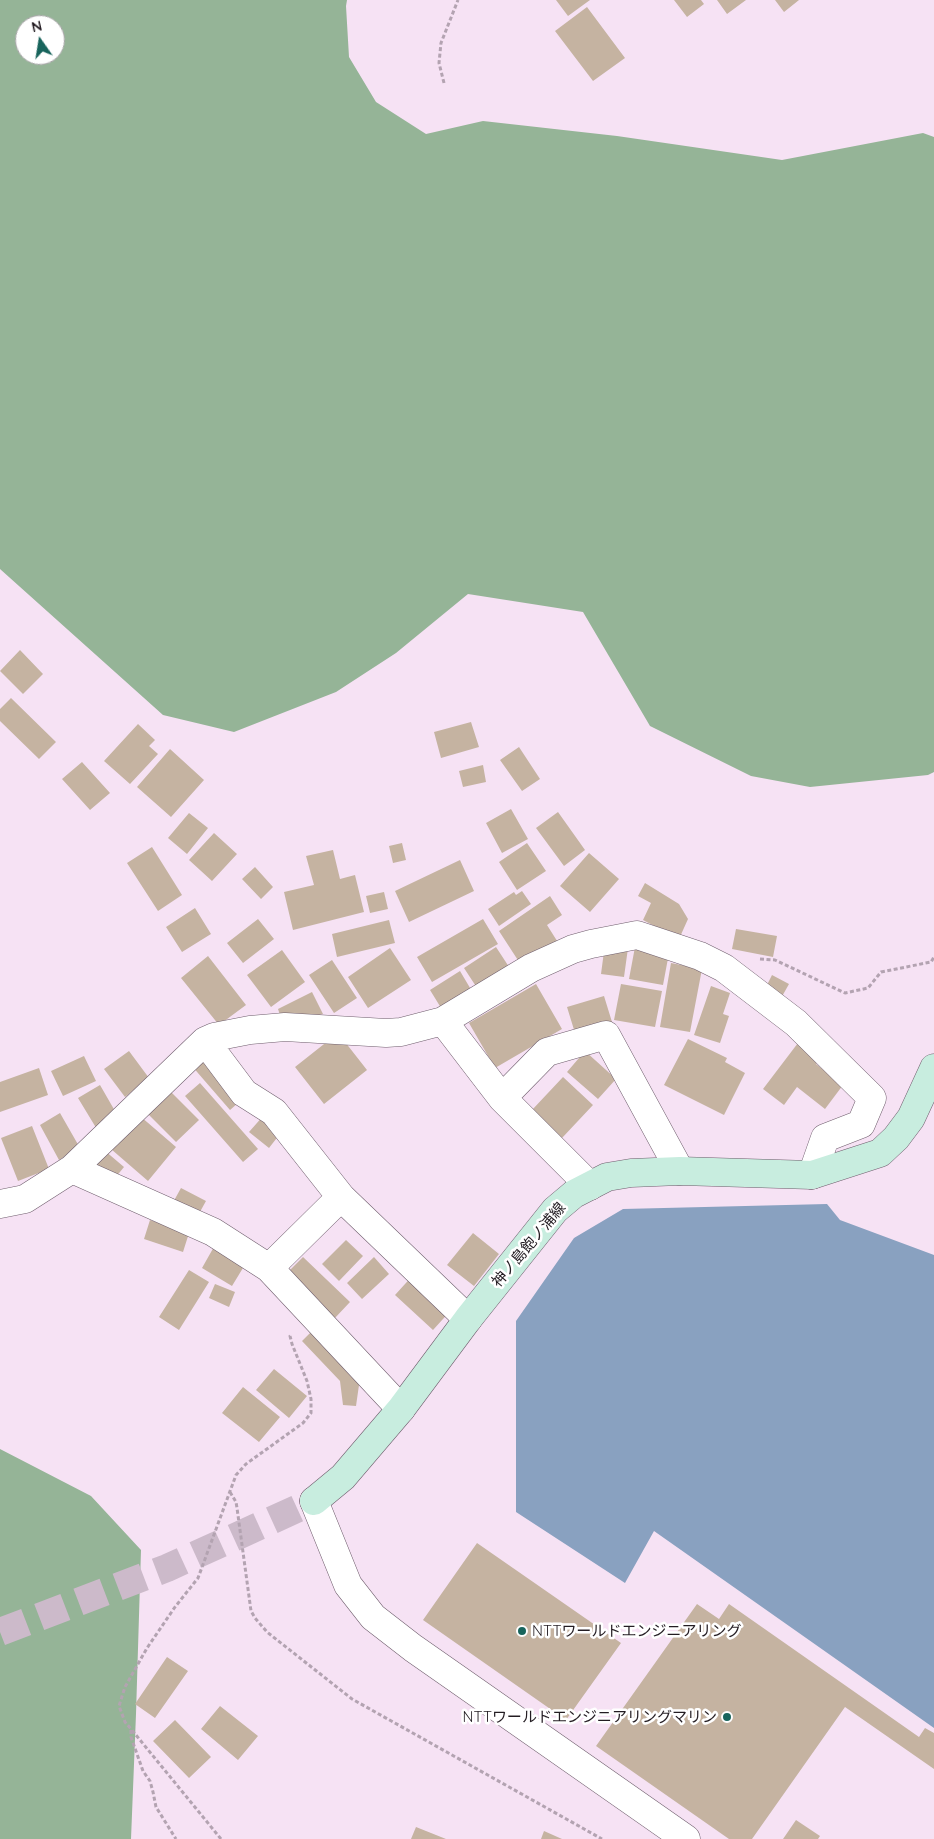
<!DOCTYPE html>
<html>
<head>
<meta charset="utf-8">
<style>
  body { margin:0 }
  #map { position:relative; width:934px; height:1839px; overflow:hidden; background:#f6e2f4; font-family:Quicksand,sans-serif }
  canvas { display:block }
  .north { position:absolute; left:15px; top:15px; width:50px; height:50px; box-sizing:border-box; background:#fff; border:1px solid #a7a4a7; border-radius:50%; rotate:347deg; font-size:14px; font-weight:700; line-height:20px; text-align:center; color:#231c22 }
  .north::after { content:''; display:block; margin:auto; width:18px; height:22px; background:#18645c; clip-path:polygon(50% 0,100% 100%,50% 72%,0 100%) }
</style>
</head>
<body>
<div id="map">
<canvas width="934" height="1839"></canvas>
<div class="north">N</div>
</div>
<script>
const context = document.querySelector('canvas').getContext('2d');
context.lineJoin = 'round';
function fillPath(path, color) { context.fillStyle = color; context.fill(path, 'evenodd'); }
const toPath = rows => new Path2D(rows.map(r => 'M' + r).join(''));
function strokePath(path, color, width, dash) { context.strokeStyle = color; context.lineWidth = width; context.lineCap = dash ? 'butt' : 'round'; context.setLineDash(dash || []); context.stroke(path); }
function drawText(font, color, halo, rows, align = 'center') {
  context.font = font + ' Quicksand,"Noto Sans JP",sans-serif'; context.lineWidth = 5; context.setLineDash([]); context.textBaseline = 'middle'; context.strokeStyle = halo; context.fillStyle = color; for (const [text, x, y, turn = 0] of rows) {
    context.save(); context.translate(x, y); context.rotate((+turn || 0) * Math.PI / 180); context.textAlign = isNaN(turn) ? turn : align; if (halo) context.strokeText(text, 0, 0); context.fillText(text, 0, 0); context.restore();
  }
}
fillPath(toPath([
  [0,0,347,0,346,6,349,57,376,102,426,134,483,121,617,136,782,160,923,133,934,137,934,772,928,775,810,787,751,776,650,726,583,612,468,594,396,653,336,692,234,732,163,715,0,569],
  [25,25,55,25,55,55,25,55],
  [0,1449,91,1496,141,1550,136,1714,131,1839,0,1839]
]), '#95b497');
fillPath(toPath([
  [827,1204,840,1220,934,1255,934,1728,654,1531,625,1583,516,1512,516,1321,574,1238,623,1209]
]), '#89a1c0');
fillPath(toPath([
  [556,0,590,0,568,16],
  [674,0,701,0,704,4,687,17],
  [717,0,746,0,727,14],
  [775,0,799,0,784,12],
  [587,7,625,58,593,81,555,31],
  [20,650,43,674,23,694,0,671],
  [11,698,56,742,39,759,0,721,0,709],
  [471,722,479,747,441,758,434,732],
  [138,724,155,740,149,746,158,754,130,784,104,761],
  [519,747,540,779,522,791,500,760],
  [170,749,204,780,171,817,137,787],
  [82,762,110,793,90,810,62,779],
  [483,765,486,782,463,787,459,771],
  [511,809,528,839,502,853,486,823],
  [558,812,585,850,564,866,536,828],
  [189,813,208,828,187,854,168,838],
  [214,833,237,854,212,881,189,860],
  [402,843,406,860,393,863,389,846],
  [527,843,546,871,517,890,499,862],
  [152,847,182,895,158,911,127,863],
  [333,850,340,879,355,875,364,912,293,930,284,892,314,885,306,856],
  [589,853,619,879,590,912,560,886],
  [460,860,474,891,409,922,395,891],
  [255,867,273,887,261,899,242,879],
  [645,883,679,904,688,919,679,939,643,920,651,903,638,896],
  [522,891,531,904,499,926,488,909,514,892,516,895],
  [384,892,388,909,370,913,366,896],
  [550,896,562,915,547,925,559,944,523,968,499,931],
  [195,908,211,934,182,952,166,927],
  [258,919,274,939,243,963,227,943],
  [483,919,498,944,432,982,417,957],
  [389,920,395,943,337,957,332,934],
  [736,929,777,936,773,957,732,949],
  [605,944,628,948,624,977,601,974],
  [496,947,513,973,481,994,464,968],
  [635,947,669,953,663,985,629,979],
  [390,948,411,980,368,1008,348,977],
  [282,950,305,982,271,1007,247,975],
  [208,956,246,1005,219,1025,181,978],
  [332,960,357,998,334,1013,309,975],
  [671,963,702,969,690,1032,660,1027],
  [460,971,476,998,446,1016,430,990],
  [772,975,789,984,780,1000,764,991],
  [536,984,562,1029,495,1068,469,1023],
  [621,984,662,991,655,1027,614,1020],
  [711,986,730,993,723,1014,729,1016,720,1043,694,1035],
  [312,992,323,1014,283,1024,278,1009],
  [604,996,612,1022,575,1033,567,1007],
  [338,1033,367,1070,324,1104,295,1067],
  [688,1039,727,1058,725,1062,745,1073,724,1115,664,1085],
  [801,1039,822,1056,816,1064,843,1085,825,1109,797,1087,784,1105,763,1089],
  [129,1051,149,1078,125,1097,104,1069],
  [585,1051,616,1079,598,1099,567,1072],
  [206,1052,245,1097,230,1110,191,1065],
  [84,1056,96,1081,63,1096,51,1071],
  [39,1068,48,1095,0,1112,0,1082],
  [563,1077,593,1105,562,1138,532,1110],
  [200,1083,258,1149,243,1162,185,1096],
  [100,1085,119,1118,98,1131,78,1098],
  [170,1091,199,1120,176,1142,147,1113],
  [60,1113,80,1148,59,1160,40,1125],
  [264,1115,283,1130,269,1148,249,1132],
  [140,1116,176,1147,148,1181,111,1149],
  [32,1126,49,1169,18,1181,1,1138],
  [104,1150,124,1167,111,1183,90,1165],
  [181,1188,206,1201,196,1219,171,1206],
  [150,1220,189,1233,183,1252,144,1239],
  [473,1233,499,1254,474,1286,447,1265],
  [346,1240,363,1256,339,1281,322,1264],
  [215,1245,246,1263,232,1286,202,1268],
  [303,1257,350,1302,334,1319,287,1273],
  [374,1257,389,1274,362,1299,347,1283],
  [189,1270,209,1282,179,1330,159,1317],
  [415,1273,453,1308,433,1330,395,1295],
  [215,1284,235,1292,229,1307,209,1298],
  [313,1330,360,1378,356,1406,343,1405,340,1381,302,1341],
  [274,1369,307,1396,289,1418,256,1390],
  [243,1387,280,1417,259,1442,222,1413],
  [477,1543,621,1643,566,1720,423,1620],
  [697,1604,719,1619,729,1604,919,1737,925,1728,934,1733,934,1769,845,1707,752,1839,729,1839,596,1746],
  [167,1657,188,1671,155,1718,135,1704],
  [220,1706,258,1736,238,1760,201,1729],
  [175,1720,211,1757,189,1778,153,1741],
  [796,1820,820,1836,818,1839,783,1839],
  [416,1827,446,1839,411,1839],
  [544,1831,562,1839,541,1839]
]), '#c5b3a1');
strokePath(toPath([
  [0,1632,167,1568,314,1501]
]), '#ccbaca', 28, [28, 14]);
const minor = toPath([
  [443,1021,502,1098,590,1186],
  [205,1041,244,1093,274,1112,341,1197,468,1319],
  [502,1098,547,1052,606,1035,680,1171],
  [72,1169,213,1232,269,1268,401,1409],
  [0,1204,25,1199,72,1169,205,1041,214,1037,250,1030,285,1027,386,1033,401,1032,443,1021,531,968,573,949,591,944,637,935,700,956,724,968,796,1023,872,1098,861,1124,825,1138,812,1175],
  [269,1268,341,1197]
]);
const tertiary = toPath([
  [314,1501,348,1585,373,1617,413,1648,686,1839]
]);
const secondary = toPath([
  [314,1501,343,1477,401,1409,468,1319,555,1210,574,1194,607,1177,631,1173,680,1171,812,1175,880,1153,896,1138,911,1118,934,1068]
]);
strokePath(minor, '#6f5e6d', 29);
strokePath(tertiary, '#6f5e6d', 29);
strokePath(secondary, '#6f5e6d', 29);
strokePath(toPath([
  [444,83,439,63,441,43,458,0],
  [760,959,775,960,845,993,868,988,881,972,931,962,934,957],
  [230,1492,236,1502,237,1508,251,1611,255,1618,267,1632,352,1699,602,1839],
  [131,1730,131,1737,143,1771,150,1781,153,1792,156,1807,176,1839],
  [221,1839,131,1729,125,1722,119,1706,125,1687,147,1648,175,1607,198,1578,236,1475,246,1464,303,1423,311,1413,311,1399,307,1381,292,1344,290,1336,292,1334]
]), '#b3a3b1', 3, [4, 2.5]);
strokePath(minor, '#fff', 28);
strokePath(tertiary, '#fff', 28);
strokePath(secondary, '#c8eddf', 28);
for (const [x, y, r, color] of [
  [522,1631,5,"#18645c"],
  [727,1717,5,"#18645c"]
]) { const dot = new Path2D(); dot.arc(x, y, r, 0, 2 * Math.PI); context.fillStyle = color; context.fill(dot); strokePath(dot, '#fff', 2); }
drawText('15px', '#231c22', '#fff', [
  ["神ノ島飽ノ浦線",529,1245,-50]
]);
drawText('15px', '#231c22', '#fff', [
  ["NTTワールドエンジニアリング",532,1631],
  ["NTTワールドエンジニアリングマリン",717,1717,"right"]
], 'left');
</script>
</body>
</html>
